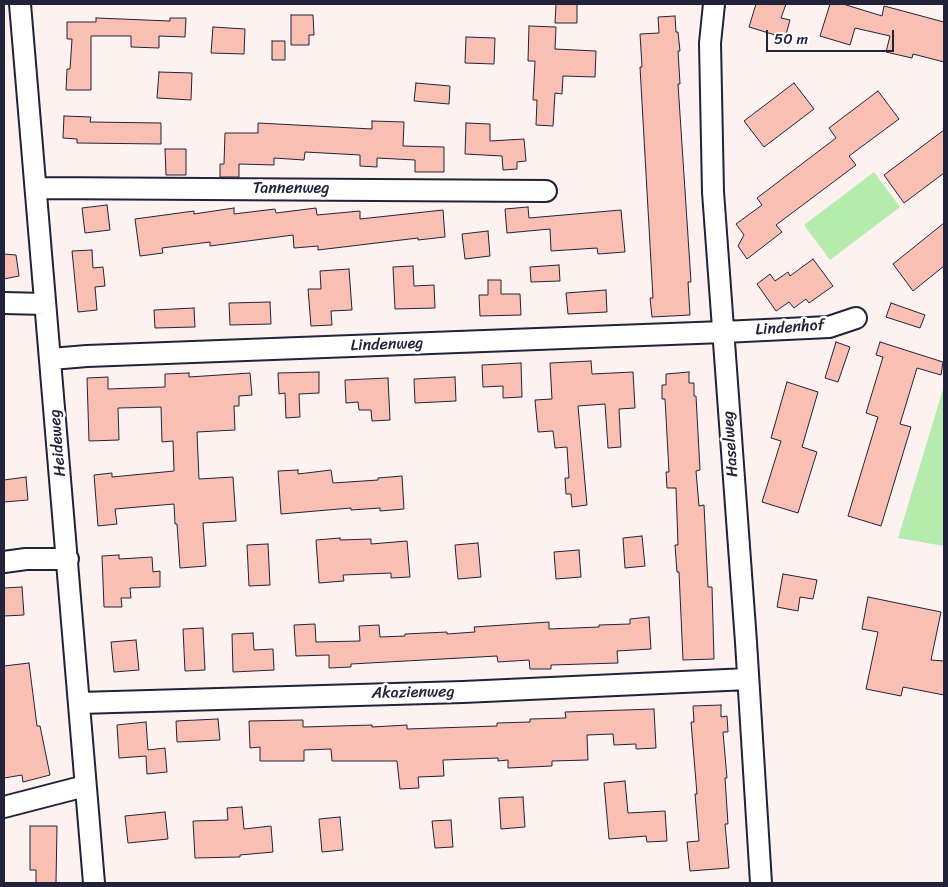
<!DOCTYPE html>
<html>
<head>
<meta charset="utf-8">
<style>
  body { margin:0 }
  #map { position:relative; width:948px; height:887px; overflow:hidden; background:#fef2f0; font-family:Sriracha,sans-serif }
  canvas { display:block }
  .frame { position:absolute; inset:0; border:5px solid #22223b; pointer-events:none }
  .scale { position:absolute; left:766px; top:30px; width:128px; height:22px; box-sizing:border-box; border:2px solid #22223b; border-top:0; padding-left:6px; font-size:15px; line-height:18px; white-space:nowrap; color:#22223b; -webkit-text-stroke:4px #fff; paint-order:stroke }
</style>
</head>
<body>
<div id="map">
<canvas width="948" height="887"></canvas>
<div class="frame"></div>
<div class="scale">50 m</div>
</div>
<script>
const context = document.querySelector('canvas').getContext('2d');
context.lineJoin = 'round';
function fillPath(path, color) { context.fillStyle = color; context.fill(path, 'evenodd'); }
const toPath = rows => new Path2D(rows.map(r => 'M' + r).join(''));
function strokePath(path, color, width, dash) { context.strokeStyle = color; context.lineWidth = width; context.lineCap = dash ? 'butt' : 'round'; context.setLineDash(dash || []); context.stroke(path); }
function drawText(font, color, halo, rows, align = 'center') {
  context.font = font + ' Sriracha,sans-serif'; context.lineWidth = 5; context.setLineDash([]); context.textBaseline = 'middle'; context.strokeStyle = halo; context.fillStyle = color; for (const [text, x, y, turn = 0] of rows) {
    context.save(); context.translate(x, y); context.rotate((+turn || 0) * Math.PI / 180); context.textAlign = isNaN(turn) ? turn : align; if (halo) context.strokeText(text, 0, 0); context.fillText(text, 0, 0); context.restore();
  }
}
fillPath(toPath([
  [874,172,900,207,830,260,804,225],
  [944,386,944,546,898,538]
]), '#b5ebad');
const building = toPath([
  [556,4,577,4,577,23,555,23,556,4],
  [756,4,786,4,781,18,790,20,785,38,749,27,756,4],
  [830,4,843,4,882,16,884,6,944,22,944,62,913,54,912,58,886,52,890,36,855,28,850,45,820,36,830,4],
  [291,15,313,15,314,35,309,35,309,45,291,45,291,15],
  [675,16,676,32,678,32,680,51,678,51,680,84,678,84,691,282,688,282,690,315,652,317,650,298,653,298,640,67,642,67,640,34,659,33,658,17,675,16],
  [96,18,170,21,170,18,186,18,185,37,159,36,159,48,131,47,131,36,91,36,91,90,66,90,67,69,70,69,72,39,67,39,67,22,96,22,96,18],
  [529,26,556,27,555,49,596,51,595,77,563,76,562,94,555,93,553,126,536,125,537,100,533,100,535,61,528,61,529,26],
  [213,27,245,29,244,54,211,53,213,27],
  [466,37,495,38,494,64,465,63,466,37],
  [272,41,285,41,285,60,272,60,272,41],
  [159,72,192,73,191,100,157,98,159,72],
  [416,83,450,86,449,104,414,101,416,83],
  [794,83,814,109,764,147,744,121,794,83],
  [878,91,899,119,849,156,856,165,776,225,782,232,747,259,738,246,744,235,736,224,762,205,757,198,836,138,829,128,878,91],
  [64,116,91,117,90,122,161,123,161,144,77,143,77,139,63,138,64,116],
  [372,121,404,122,403,146,444,147,444,172,415,172,415,160,377,158,377,167,360,166,360,155,305,152,304,160,274,158,274,165,239,164,239,177,220,177,220,164,224,164,225,133,258,133,258,123,372,129,372,121],
  [466,123,490,124,490,141,524,139,526,161,517,162,517,169,503,170,502,156,465,154,466,123],
  [944,130,944,173,904,203,884,175,944,130],
  [165,149,186,149,186,175,166,175,165,149],
  [107,205,110,230,85,233,82,208,107,205],
  [528,207,529,218,621,210,625,252,598,254,597,248,551,251,550,229,507,233,505,209,528,207],
  [234,208,234,214,275,209,276,213,316,208,317,215,360,211,360,219,443,210,445,237,418,240,418,238,318,250,318,246,294,248,293,235,210,246,210,242,162,248,163,253,140,256,135,219,194,211,194,214,234,208],
  [944,223,944,266,913,291,893,264,944,223],
  [488,231,490,256,465,259,462,234,488,231],
  [92,250,93,268,103,267,105,286,95,287,97,310,78,312,72,251,92,250],
  [4,254,16,255,19,276,4,279,4,254],
  [813,259,833,286,809,303,806,299,794,308,789,302,776,311,757,284,770,274,775,281,788,272,790,276,813,259],
  [559,265,560,281,531,282,530,267,559,265],
  [413,266,414,286,434,285,435,308,395,309,393,267,413,266],
  [349,269,352,310,331,311,332,325,311,326,308,289,321,289,320,271,349,269],
  [488,280,501,280,501,294,520,294,521,315,480,316,479,295,488,295,488,280],
  [606,290,607,312,568,314,566,293,606,290],
  [270,302,271,324,230,325,229,303,270,302],
  [891,303,925,315,920,328,886,317,891,303],
  [194,308,195,327,155,328,154,310,194,308],
  [836,342,850,347,838,382,825,378,836,342],
  [880,342,943,362,941,375,917,368,900,424,911,427,881,526,848,516,878,417,866,413,883,357,876,355,880,342],
  [591,361,592,374,633,372,635,408,619,409,621,447,608,448,605,404,578,406,587,505,572,507,571,494,566,494,565,478,569,478,567,447,555,448,553,431,538,432,535,400,552,399,550,363,591,361],
  [521,363,522,397,503,398,503,386,483,387,482,365,521,363],
  [319,372,319,393,299,394,300,417,286,418,285,393,279,394,278,373,319,372],
  [689,372,689,383,694,383,694,396,696,396,700,470,696,471,699,506,704,505,708,587,712,587,714,659,683,660,679,572,677,572,675,545,678,545,676,488,667,488,666,472,669,472,665,399,662,399,662,385,666,385,666,374,689,372],
  [189,373,189,377,250,373,252,395,239,396,239,406,234,406,235,430,197,432,199,479,233,477,236,521,203,523,206,566,180,568,177,524,175,524,174,504,115,509,117,524,98,526,94,475,112,473,112,477,174,471,173,441,162,442,161,407,118,408,119,440,89,441,87,378,108,377,108,389,165,387,165,374,189,373],
  [455,377,456,401,415,403,414,379,455,377],
  [388,378,390,420,372,421,371,410,359,410,358,402,346,403,345,380,388,378],
  [787,382,818,392,802,447,817,452,798,513,762,502,781,441,771,438,787,382],
  [298,470,298,474,331,470,333,483,378,480,378,478,402,476,404,509,380,511,380,508,351,510,351,508,281,514,278,471,298,470],
  [26,477,28,500,4,502,4,480,26,477],
  [642,536,645,566,625,568,623,538,642,536],
  [340,538,340,540,371,539,371,544,407,541,410,577,391,578,391,573,343,575,344,581,319,583,316,540,340,538],
  [478,543,481,577,458,579,455,545,478,543],
  [268,544,270,585,249,586,247,545,268,544],
  [579,550,581,577,556,579,554,552,579,550],
  [119,555,119,559,152,557,153,572,160,571,160,587,130,588,131,598,121,598,122,607,104,607,102,556,119,555],
  [783,574,817,580,813,599,800,597,798,611,777,607,783,574],
  [22,587,24,615,4,616,4,588,22,587],
  [868,597,941,612,931,660,944,661,944,695,903,687,901,696,866,689,878,632,862,629,868,597],
  [649,617,651,649,617,651,618,663,551,665,551,669,530,669,529,660,498,662,497,656,351,664,351,667,329,668,329,655,296,656,294,625,315,624,316,642,360,641,359,626,379,625,380,637,405,636,405,634,447,632,447,634,475,632,474,627,549,622,549,629,599,627,599,625,630,624,630,619,649,617],
  [203,628,205,670,185,671,183,629,203,628],
  [253,633,254,650,273,649,274,670,233,672,232,634,253,633],
  [136,640,139,670,114,672,111,642,136,640],
  [29,663,37,726,40,726,50,775,23,782,22,775,4,778,4,666,29,663],
  [721,705,721,717,727,716,728,732,723,732,727,778,725,778,728,824,725,824,729,868,690,871,687,842,699,841,695,794,697,794,691,722,694,722,693,706,721,705],
  [654,709,656,748,636,749,636,744,614,745,613,734,587,735,588,760,552,761,552,766,508,768,508,760,498,761,498,758,443,760,444,776,418,777,419,788,400,789,397,761,332,761,331,749,304,750,304,761,260,761,260,747,250,748,249,721,303,720,303,727,372,725,372,727,407,725,407,729,497,726,497,723,530,722,530,719,566,718,565,712,654,709],
  [218,719,220,740,177,742,176,721,218,719],
  [146,722,148,750,165,748,167,772,147,774,146,756,119,758,117,725,146,722],
  [625,781,628,813,665,811,667,841,647,842,646,836,609,839,604,783,625,781],
  [523,797,525,827,501,829,499,798,523,797],
  [242,807,244,829,271,826,273,852,240,855,240,857,195,858,193,821,228,820,227,808,242,807],
  [165,812,168,839,128,843,125,816,165,812],
  [340,817,343,850,322,852,319,819,340,817],
  [451,820,453,847,435,848,432,821,451,820],
  [30,826,57,826,56,883,36,883,36,870,30,870,30,826]
]);
fillPath(building, '#f9bfb3');
strokePath(building, '#22223b', 1);
const minor = toPath([
  [20,4,94,883],
  [714,4,710,43,713,192,746,642,761,883],
  [36,188,546,191],
  [4,303,45,304],
  [51,359,87,356,723,332,829,327,856,318],
  [4,562,26,559,68,559],
  [79,703,463,692,748,679],
  [4,807,85,786]
]);
strokePath(minor, '#22223b', 24);
strokePath(minor, '#fff', 20);
drawText('16px', '#22223b', '#fff', [
  ["Tannenweg",291,189],
  ["Lindenhof",790,328,-4],
  ["Lindenweg",387,345,-2],
  ["Heideweg",58,443,-95],
  ["Haselweg",731,444,-94],
  ["Akazienweg",413,693,-1]
]);
</script>
</body>
</html>
